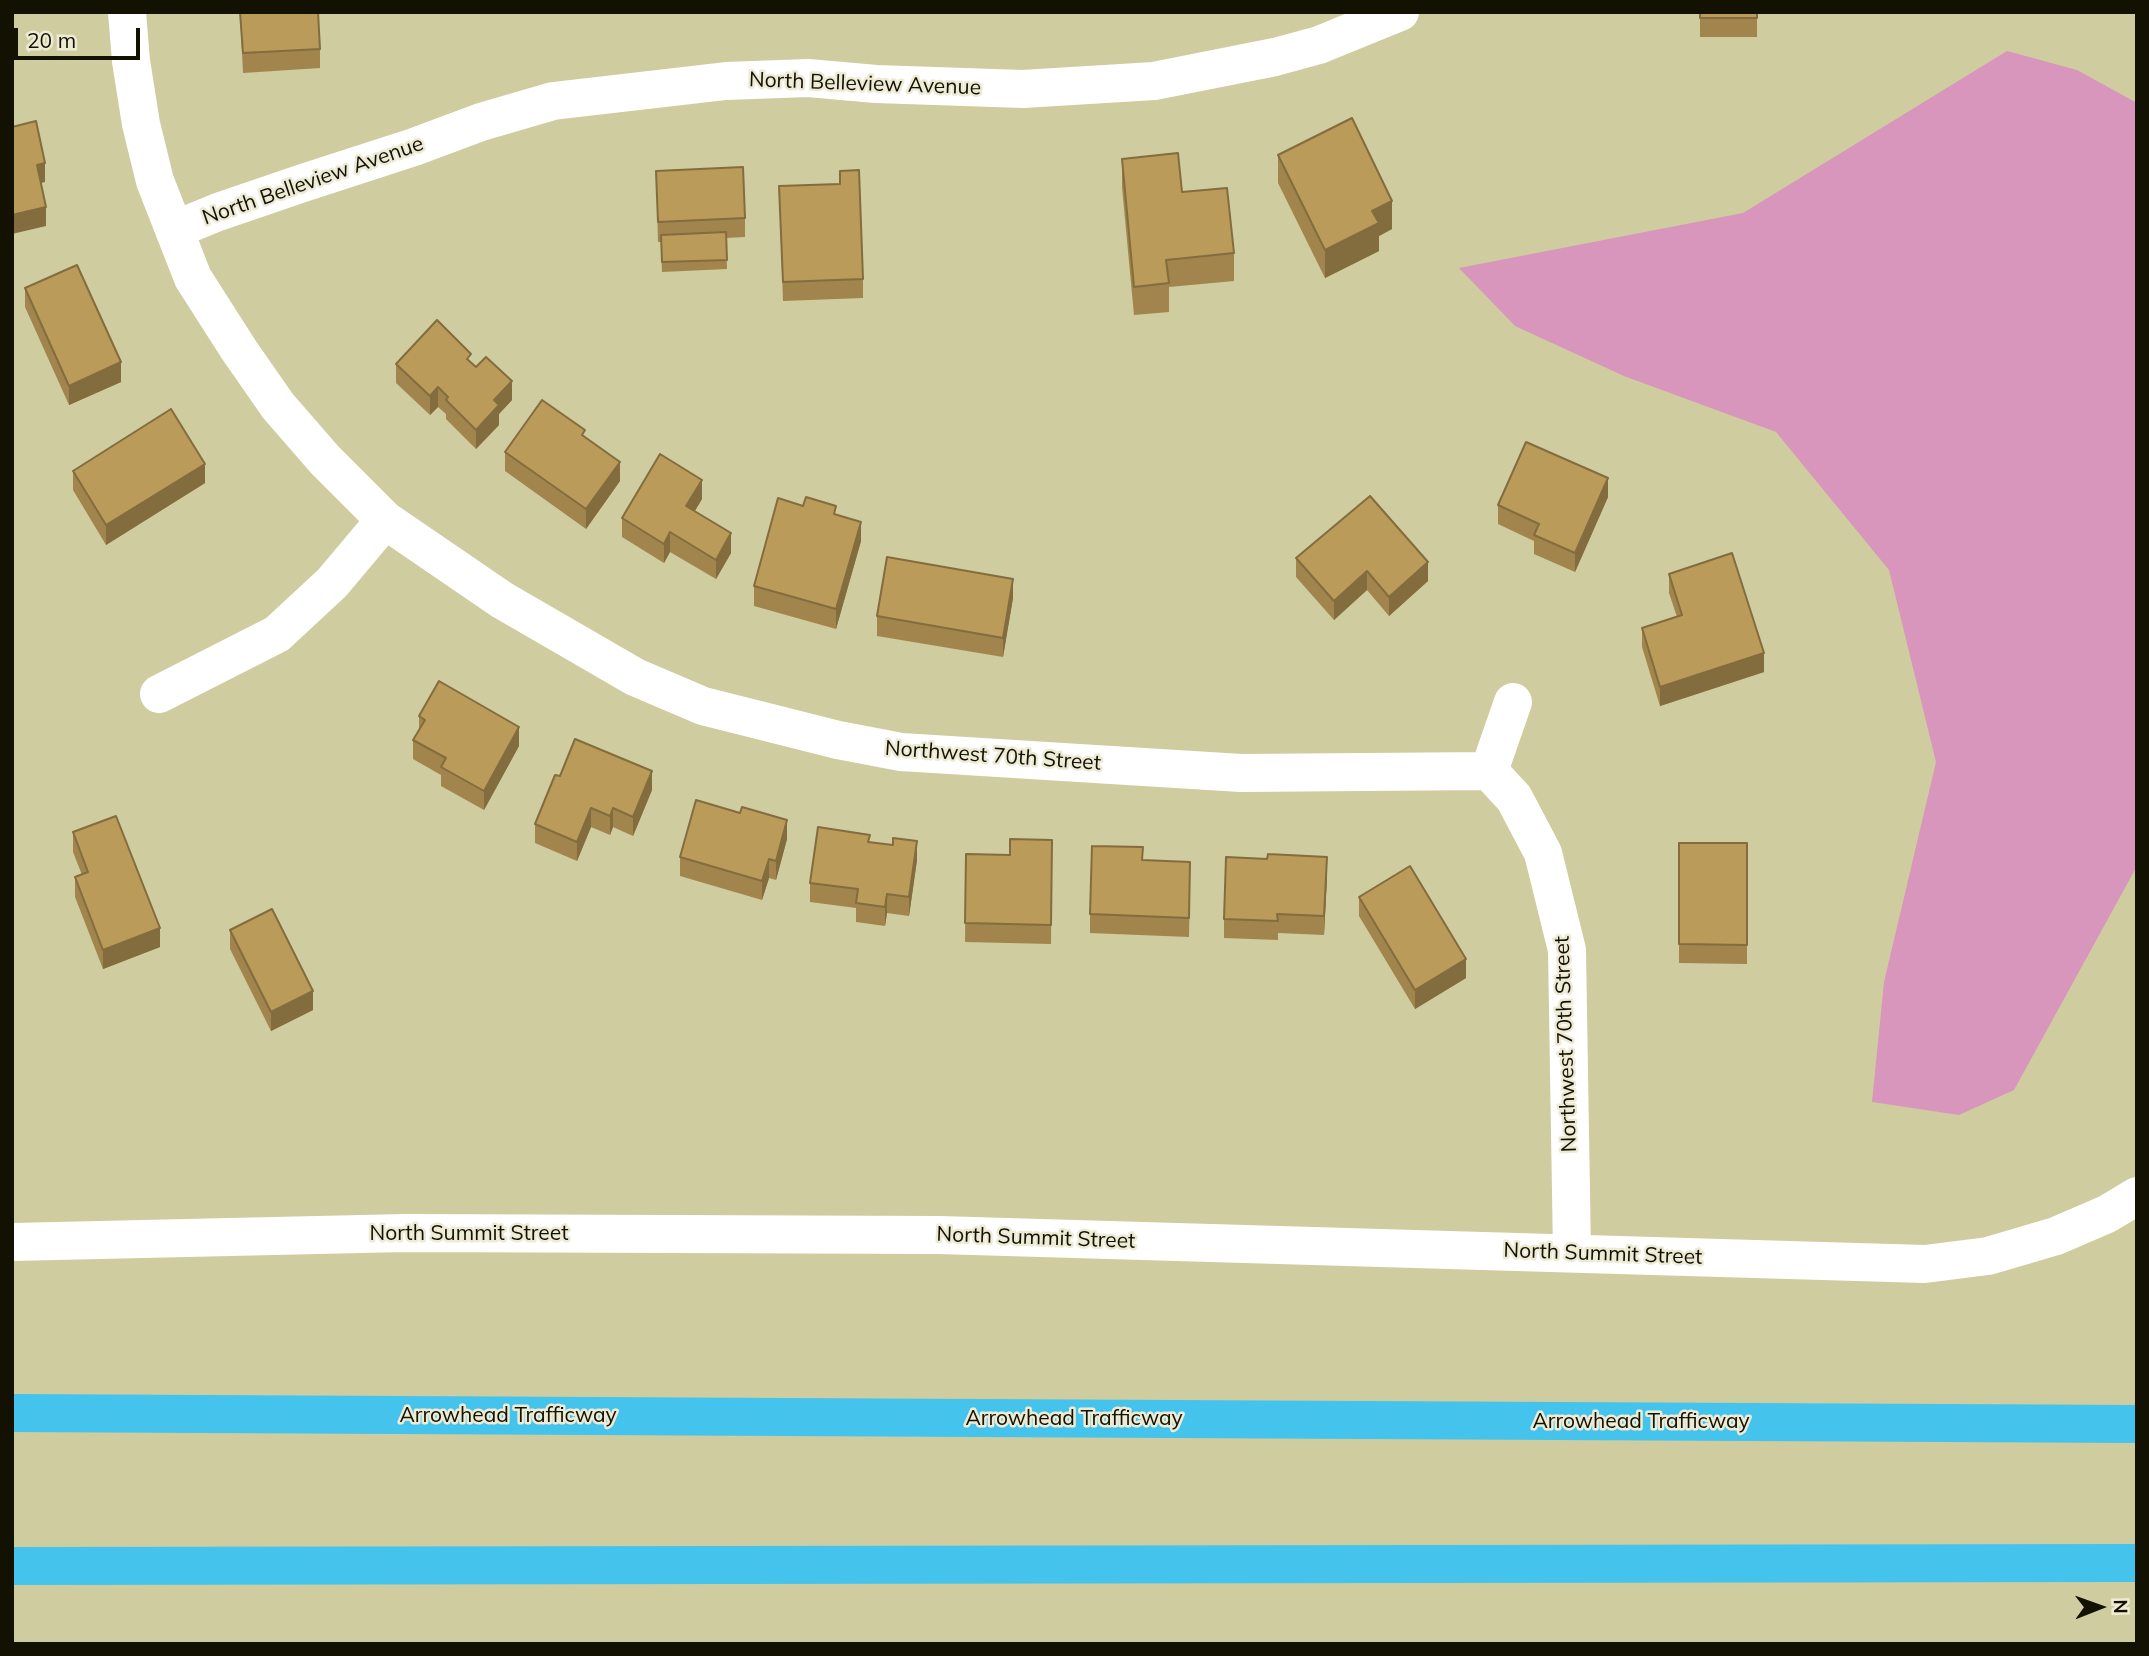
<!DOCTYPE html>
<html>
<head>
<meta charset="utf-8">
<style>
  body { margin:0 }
  #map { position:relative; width:2149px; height:1656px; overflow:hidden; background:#cfcc9f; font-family:Mulish,sans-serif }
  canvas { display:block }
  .frame { position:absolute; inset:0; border:14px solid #131102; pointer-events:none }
  .north { position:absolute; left:2065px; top:1572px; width:70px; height:70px; -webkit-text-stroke:5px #edebd5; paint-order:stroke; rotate:89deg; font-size:19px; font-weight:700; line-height:28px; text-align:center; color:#131102 }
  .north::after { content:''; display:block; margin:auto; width:24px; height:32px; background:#131102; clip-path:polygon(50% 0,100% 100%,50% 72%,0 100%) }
  .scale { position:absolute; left:14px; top:28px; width:126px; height:32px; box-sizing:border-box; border:4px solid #131102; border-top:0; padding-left:9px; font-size:21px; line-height:24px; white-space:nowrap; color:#131102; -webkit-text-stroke:5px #edebd5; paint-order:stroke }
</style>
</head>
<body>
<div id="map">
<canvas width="2149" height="1656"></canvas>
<div class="frame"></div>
<div class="north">N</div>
<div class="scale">20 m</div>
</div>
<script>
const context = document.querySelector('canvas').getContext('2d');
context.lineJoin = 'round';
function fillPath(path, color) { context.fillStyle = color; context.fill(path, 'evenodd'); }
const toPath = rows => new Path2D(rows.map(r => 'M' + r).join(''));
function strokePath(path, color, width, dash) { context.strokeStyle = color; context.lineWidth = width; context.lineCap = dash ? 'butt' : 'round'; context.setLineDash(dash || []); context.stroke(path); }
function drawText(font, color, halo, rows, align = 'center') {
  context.font = font + ' Mulish,sans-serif'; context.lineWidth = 5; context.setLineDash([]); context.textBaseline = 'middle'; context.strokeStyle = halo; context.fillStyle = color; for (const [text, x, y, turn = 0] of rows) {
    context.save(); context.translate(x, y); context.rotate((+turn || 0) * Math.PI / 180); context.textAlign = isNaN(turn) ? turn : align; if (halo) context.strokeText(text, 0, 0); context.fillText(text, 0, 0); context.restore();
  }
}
fillPath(toPath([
  [2007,51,2077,70,2137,103,2137,866,2014,1090,1959,1115,1872,1102,1884,982,1936,762,1889,570,1776,432,1624,376,1515,326,1459,268,1743,213]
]), '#d896bc');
strokePath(toPath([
  [127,12,131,61,141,124,155,181,193,278,239,350,278,406,325,460,385,520,502,600,635,677,703,706,838,740,901,752,1241,773,1489,771,1514,798,1543,853,1567,950,1572,1253],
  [174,230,218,212,303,183,414,147,481,122,553,101,726,81,808,78,876,84,1023,89,1154,81,1275,57,1319,45,1400,12],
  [159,694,277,634,332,583,385,520],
  [1489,771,1513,702],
  [12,1242,405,1233,939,1235,1925,1264,1988,1256,2056,1236,2107,1214,2137,1196]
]), '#fff', 38);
strokePath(toPath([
  [12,1413,2137,1424],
  [12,1566,2137,1563]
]), '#44c3ec', 38);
fillPath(toPath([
  [240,12,320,49,320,68,243,73],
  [1700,12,1757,12,1757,37,1700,37],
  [1278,155,1392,229,1379,236,1379,251,1325,278,1278,183],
  [1122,159,1182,192,1234,253,1234,281,1169,287,1169,312,1134,315,1122,187],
  [656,171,745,218,745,237,726,238,727,269,662,272,661,242,658,242],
  [779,186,863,279,863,298,783,301],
  [25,288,121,382,69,405,25,307],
  [471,362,512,400,499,414,499,425,476,449,446,419,446,414,438,407,430,415,396,383,396,364],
  [505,452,620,481,586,529,505,471],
  [73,471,205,483,106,545,73,490],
  [1608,497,1575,572,1534,554,1534,541,1498,524,1498,505],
  [702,499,695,511,731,553,716,579,670,552,664,563,622,537,622,518],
  [803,506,836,515,861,541,836,629,754,606,754,586],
  [1296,558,1428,581,1389,616,1367,590,1334,620,1296,577],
  [1669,574,1764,672,1660,706,1642,647,1642,628,1677,617,1669,593],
  [1013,598,1003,657,877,636,877,616],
  [419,716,519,746,484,810,441,786,441,775,413,759,413,740,419,730],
  [560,776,652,790,633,836,613,827,610,835,591,827,577,861,535,843,535,824],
  [73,832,160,947,103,969,75,897,75,877,82,875,73,852],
  [787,839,776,880,769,878,762,900,680,876,680,857],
  [1052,840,1051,944,965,942,966,854,1010,855],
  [870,842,917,860,909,916,887,913,885,926,856,922,856,908,810,902,810,883],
  [1679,843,1747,843,1747,964,1679,963],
  [1143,860,1190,881,1189,937,1090,933,1090,914],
  [1327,876,1324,935,1278,933,1278,940,1224,938,1224,919],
  [1359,897,1466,978,1415,1009,1359,916],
  [230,930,313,1010,271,1031,230,949]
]), '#a1854d');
fillPath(toPath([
  [45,163,45,182,37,184,37,165],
  [1392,201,1392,229,1379,236,1379,251,1325,278,1325,250,1372,211],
  [46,207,46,226,12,234,12,215],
  [121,362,121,382,69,405,69,386],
  [512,381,512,400,499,414,499,425,476,449,476,430,494,400],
  [438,387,438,407,430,415,430,396],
  [620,462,620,481,586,529,586,509],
  [205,464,205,483,106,545,106,525],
  [1608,478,1608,497,1575,572,1575,553],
  [702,480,702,499,686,525,686,506],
  [861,522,861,541,836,629,836,609],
  [670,532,670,552,664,563,664,544],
  [731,533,731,553,716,579,716,560],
  [1428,562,1428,581,1389,616,1389,597],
  [1367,571,1367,590,1334,620,1334,601],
  [1013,579,1013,598,1003,657,1003,638],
  [1764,653,1764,672,1660,706,1660,687],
  [519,727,519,746,484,810,484,791],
  [652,771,652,790,633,836,633,817],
  [591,808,591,827,577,861,577,842],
  [613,808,613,827,610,835,610,816],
  [787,820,787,839,776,880,776,861],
  [917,841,917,860,909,916,909,897],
  [1327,857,1327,876,1324,935,1324,916],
  [769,859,769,878,762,900,762,881],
  [887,894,887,913,885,926,885,907],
  [160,928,160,947,103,969,103,950],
  [1466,959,1466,978,1415,1009,1415,990],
  [313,991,313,1010,271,1031,271,1012]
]), '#836c3e');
const building = toPath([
  [240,12,318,12,320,49,243,53,240,12],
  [1700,12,1757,12,1757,18,1700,18,1700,12],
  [1352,118,1392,201,1372,211,1379,223,1325,250,1278,155,1352,118],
  [36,121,45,163,37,165,46,207,12,215,12,127,36,121],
  [1178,153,1182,192,1227,188,1234,253,1166,260,1169,283,1134,287,1122,159,1178,153],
  [743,167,745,218,658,222,656,171,743,167],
  [859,170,863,279,783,282,779,186,840,184,840,171,859,170],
  [726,232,727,260,662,262,661,235,726,232],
  [77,265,121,362,69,386,25,288,77,265],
  [437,320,471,354,467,359,476,367,486,357,512,381,494,400,499,405,476,430,446,400,448,397,438,387,430,396,396,364,437,320],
  [542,400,585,430,582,435,620,462,586,509,505,452,542,400],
  [171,409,205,464,106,525,73,471,171,409],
  [1526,442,1608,478,1575,553,1534,535,1539,524,1498,505,1526,442],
  [660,454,702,480,686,506,731,533,716,560,670,532,664,544,622,518,660,454],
  [1370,496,1428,562,1389,597,1367,571,1334,601,1296,558,1370,496],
  [806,497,836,506,834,514,861,522,836,609,754,586,778,498,803,506,806,497],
  [1732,553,1764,653,1660,687,1642,628,1682,615,1669,574,1732,553],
  [887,557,1013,579,1003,638,877,616,887,557],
  [439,681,519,727,484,791,441,767,446,758,413,740,425,720,419,716,439,681],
  [575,739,652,771,633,817,613,808,610,816,591,808,577,842,535,824,555,775,560,776,575,739],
  [696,800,740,813,742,807,787,820,776,861,769,859,762,881,680,857,696,800],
  [116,816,160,928,103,950,75,877,88,872,73,832,116,816],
  [818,827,870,835,868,842,893,845,893,838,917,841,909,897,887,894,885,907,856,903,858,889,810,883,818,827],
  [1010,839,1052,840,1051,925,965,923,966,854,1010,855,1010,839],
  [1679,843,1747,843,1747,945,1679,944,1679,843],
  [1092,846,1143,847,1142,860,1190,862,1189,918,1090,914,1092,846],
  [1268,854,1327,857,1324,916,1277,914,1278,921,1224,919,1226,857,1267,859,1268,854],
  [1410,866,1466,959,1415,990,1359,897,1410,866],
  [272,909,313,991,271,1012,230,930,272,909]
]);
fillPath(building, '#bb9b59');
strokePath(building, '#836c3e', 2);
drawText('21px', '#131102', '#edebd5', [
  ["North Belleview Avenue",865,84,2],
  ["North Belleview Avenue",313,181,-19],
  ["Northwest 70th Street",993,756,4],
  ["Northwest 70th Street",1566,1044,-92],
  ["North Summit Street",469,1234],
  ["North Summit Street",1036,1238,2],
  ["North Summit Street",1603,1254,2],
  ["Arrowhead Trafficway",508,1416],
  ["Arrowhead Trafficway",1074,1419],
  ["Arrowhead Trafficway",1641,1422]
]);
</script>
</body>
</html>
